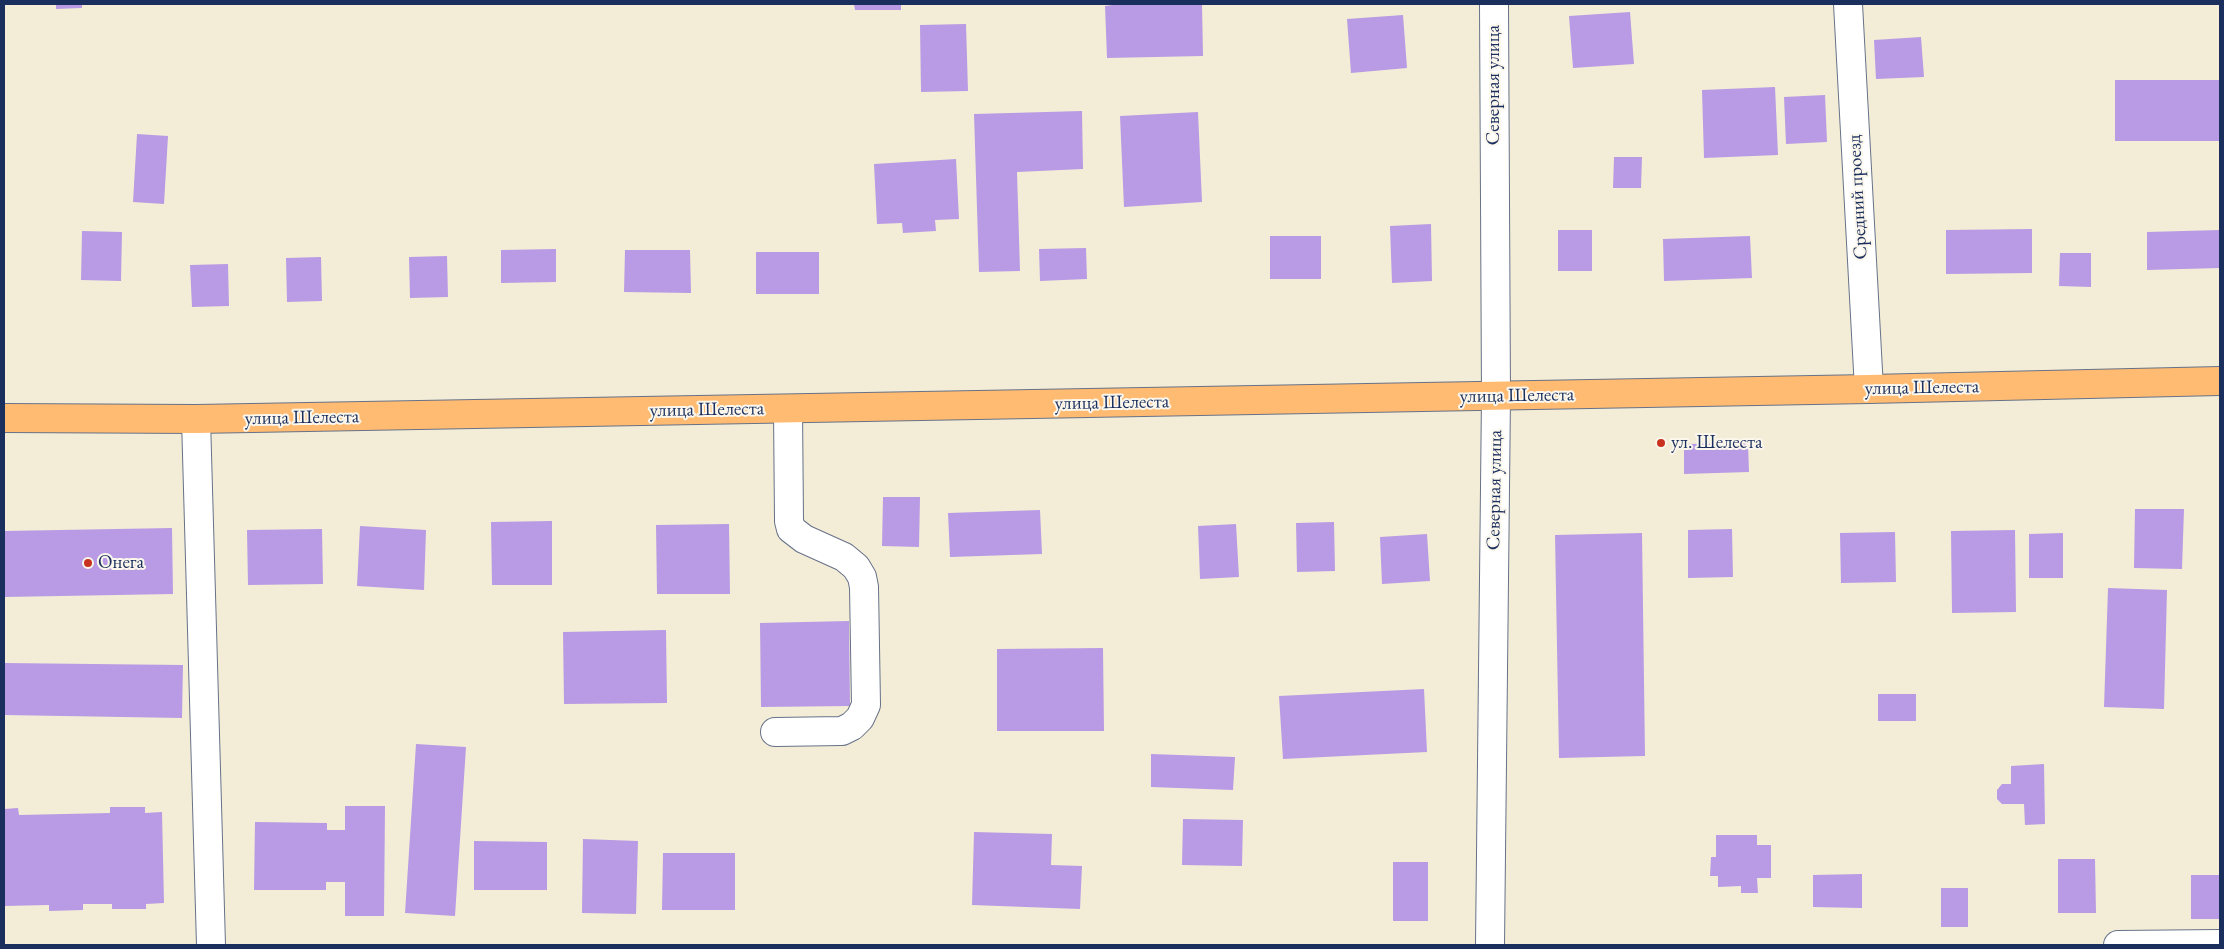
<!DOCTYPE html>
<html>
<head>
<meta charset="utf-8">
<style>
  body { margin:0 }
  #map { position:relative; width:2224px; height:949px; overflow:hidden; background:#f3edd7; font-family:"EB Garamond",serif }
  canvas { display:block }
  .frame { position:absolute; inset:0; border:5px solid #1b2f5e; pointer-events:none }
</style>
</head>
<body>
<div id="map">
<canvas width="2224" height="949"></canvas>
<div class="frame"></div>
</div>
<script>
const context = document.querySelector('canvas').getContext('2d');
context.lineJoin = 'round';
function fillPath(path, color) { context.fillStyle = color; context.fill(path, 'evenodd'); }
const toPath = rows => new Path2D(rows.map(r => 'M' + r).join(''));
function strokePath(path, color, width, dash) { context.strokeStyle = color; context.lineWidth = width; context.lineCap = dash ? 'butt' : 'round'; context.setLineDash(dash || []); context.stroke(path); }
function drawText(font, color, halo, rows, align = 'center') {
  context.font = font + ' "EB Garamond",serif'; context.lineWidth = 4; context.setLineDash([]); context.textBaseline = 'middle'; context.strokeStyle = halo; context.fillStyle = color; for (const [text, x, y, turn = 0] of rows) {
    context.save(); context.translate(x, y); context.rotate((+turn || 0) * Math.PI / 180); context.textAlign = isNaN(turn) ? turn : align; if (halo) context.strokeText(text, 0, 0); context.fillText(text, 0, 0); context.restore();
  }
}
fillPath(toPath([
  [56,4,82,4,82,8,56,9],
  [854,4,901,4,901,10,855,10],
  [1120,4,1202,4,1203,56,1107,58,1105,6],
  [1630,12,1634,64,1573,68,1569,16],
  [1403,15,1407,68,1351,73,1347,19],
  [966,24,968,91,921,92,920,25],
  [1921,37,1924,77,1876,79,1874,40],
  [2115,80,2220,80,2220,141,2115,141],
  [1775,87,1778,155,1704,158,1702,90],
  [1825,95,1827,142,1786,144,1784,97],
  [1082,111,1083,169,1017,172,1020,271,979,272,974,114],
  [1198,112,1202,202,1124,207,1120,116],
  [137,134,168,136,164,204,133,202],
  [1614,157,1642,157,1641,188,1613,188],
  [956,159,959,219,935,220,936,231,903,233,902,223,877,224,874,164],
  [1431,224,1432,281,1392,283,1390,226],
  [2032,229,2032,273,1946,274,1946,230],
  [1558,230,1592,230,1592,271,1558,271],
  [2220,230,2220,268,2147,270,2147,232],
  [82,231,122,232,121,281,81,280],
  [1270,236,1321,236,1321,279,1270,279],
  [1750,236,1752,278,1664,281,1663,239],
  [1086,248,1087,279,1040,281,1039,249],
  [556,249,556,282,501,283,501,250],
  [625,250,690,250,691,293,624,292],
  [756,252,819,252,819,294,756,294],
  [2060,253,2091,253,2091,287,2059,286],
  [447,256,448,297,410,298,409,257],
  [321,257,322,301,287,302,286,258],
  [228,264,229,306,192,307,190,265],
  [1748,443,1749,472,1684,474,1684,444],
  [883,497,920,497,919,547,882,546],
  [2135,509,2184,509,2182,569,2134,568],
  [1040,510,1042,554,950,557,948,513],
  [552,521,552,585,492,585,491,522],
  [1334,522,1335,571,1297,572,1296,523],
  [729,524,730,594,657,594,656,525],
  [1236,524,1239,577,1200,579,1198,526],
  [360,526,426,530,424,590,357,586],
  [172,528,173,594,4,597,4,531],
  [322,529,323,584,248,585,247,530],
  [1732,529,1733,577,1688,578,1688,530],
  [2015,530,2016,612,1952,613,1951,531],
  [1895,532,1896,582,1841,583,1840,533],
  [1642,533,1645,756,1559,758,1555,535],
  [2063,533,2063,578,2029,578,2029,534],
  [1427,534,1430,581,1382,584,1380,537],
  [2108,588,2167,590,2164,709,2104,707],
  [849,621,850,706,761,707,760,623],
  [666,630,667,703,564,704,563,632],
  [1103,648,1104,731,997,731,997,649],
  [4,663,183,665,182,718,4,715],
  [1424,689,1427,752,1283,759,1279,696],
  [1878,694,1916,694,1916,721,1878,721],
  [416,744,466,747,455,916,405,913],
  [1151,754,1235,757,1233,790,1151,787],
  [2044,764,2045,824,2025,825,2024,804,2002,804,1997,799,1997,790,2002,784,2011,784,2011,766],
  [345,806,385,806,384,916,345,916,345,882,326,882,326,890,254,890,255,822,327,823,327,830,345,830],
  [110,807,145,807,145,813,162,812,164,903,146,904,146,909,112,909,112,904,83,904,83,910,49,911,49,905,4,906,4,809,18,808,19,815,110,813],
  [1183,819,1243,820,1242,866,1182,865],
  [974,832,1052,834,1051,865,1082,866,1080,909,972,905],
  [1716,835,1757,835,1757,845,1771,845,1771,878,1757,878,1758,893,1741,893,1741,886,1718,887,1718,876,1710,876,1711,857,1716,857],
  [583,839,638,841,636,914,582,913],
  [474,841,547,842,547,890,474,890],
  [663,853,735,853,735,910,662,910],
  [2058,859,2095,859,2096,913,2058,913],
  [1393,862,1428,862,1428,921,1393,921],
  [1862,874,1862,908,1813,907,1813,875],
  [2191,875,2220,875,2220,919,2191,919],
  [1941,888,1968,888,1968,927,1941,927]
]), '#b89be4');
const minor = toPath([
  [1848,4,1869,389],
  [196,419,211,945],
  [775,732,842,731,852,726,860,718,866,705,864,587,862,577,856,567,844,557,804,539,791,529,789,521,788,409],
  [1490,945,1496,396,1494,4],
  [2118,945,2220,944]
]);
const major = toPath([
  [4,418,196,419,1869,389,2220,381]
]);
strokePath(minor, '#677288', 30);
strokePath(major, '#677288', 30);
strokePath(minor, '#fff', 28);
strokePath(major, '#ffbb71', 28);
for (const [x, y, r, color] of [
  [1661,443,5,"#c8321e"],
  [88,563,5,"#c8321e"]
]) { const dot = new Path2D(); dot.arc(x, y, r, 0, 2 * Math.PI); context.fillStyle = color; context.fill(dot); strokePath(dot, '#fbf7ec', 2); }
drawText('19px', '#1b2f5e', '#fbf7ec', [
  ["Северная улица",1494,85,-90],
  ["Средний проезд",1858,197,-93],
  ["улица Шелеста",1922,388,-1],
  ["улица Шелеста",1517,396,-1],
  ["улица Шелеста",1112,403,-1],
  ["улица Шелеста",707,410,-1],
  ["улица Шелеста",302,418,-1],
  ["Северная улица",1495,490,-89]
]);
drawText('19px', '#1b2f5e', '#fbf7ec', [
  ["ул. Шелеста",1671,443],
  ["Онега",98,563]
], 'left');
</script>
</body>
</html>
